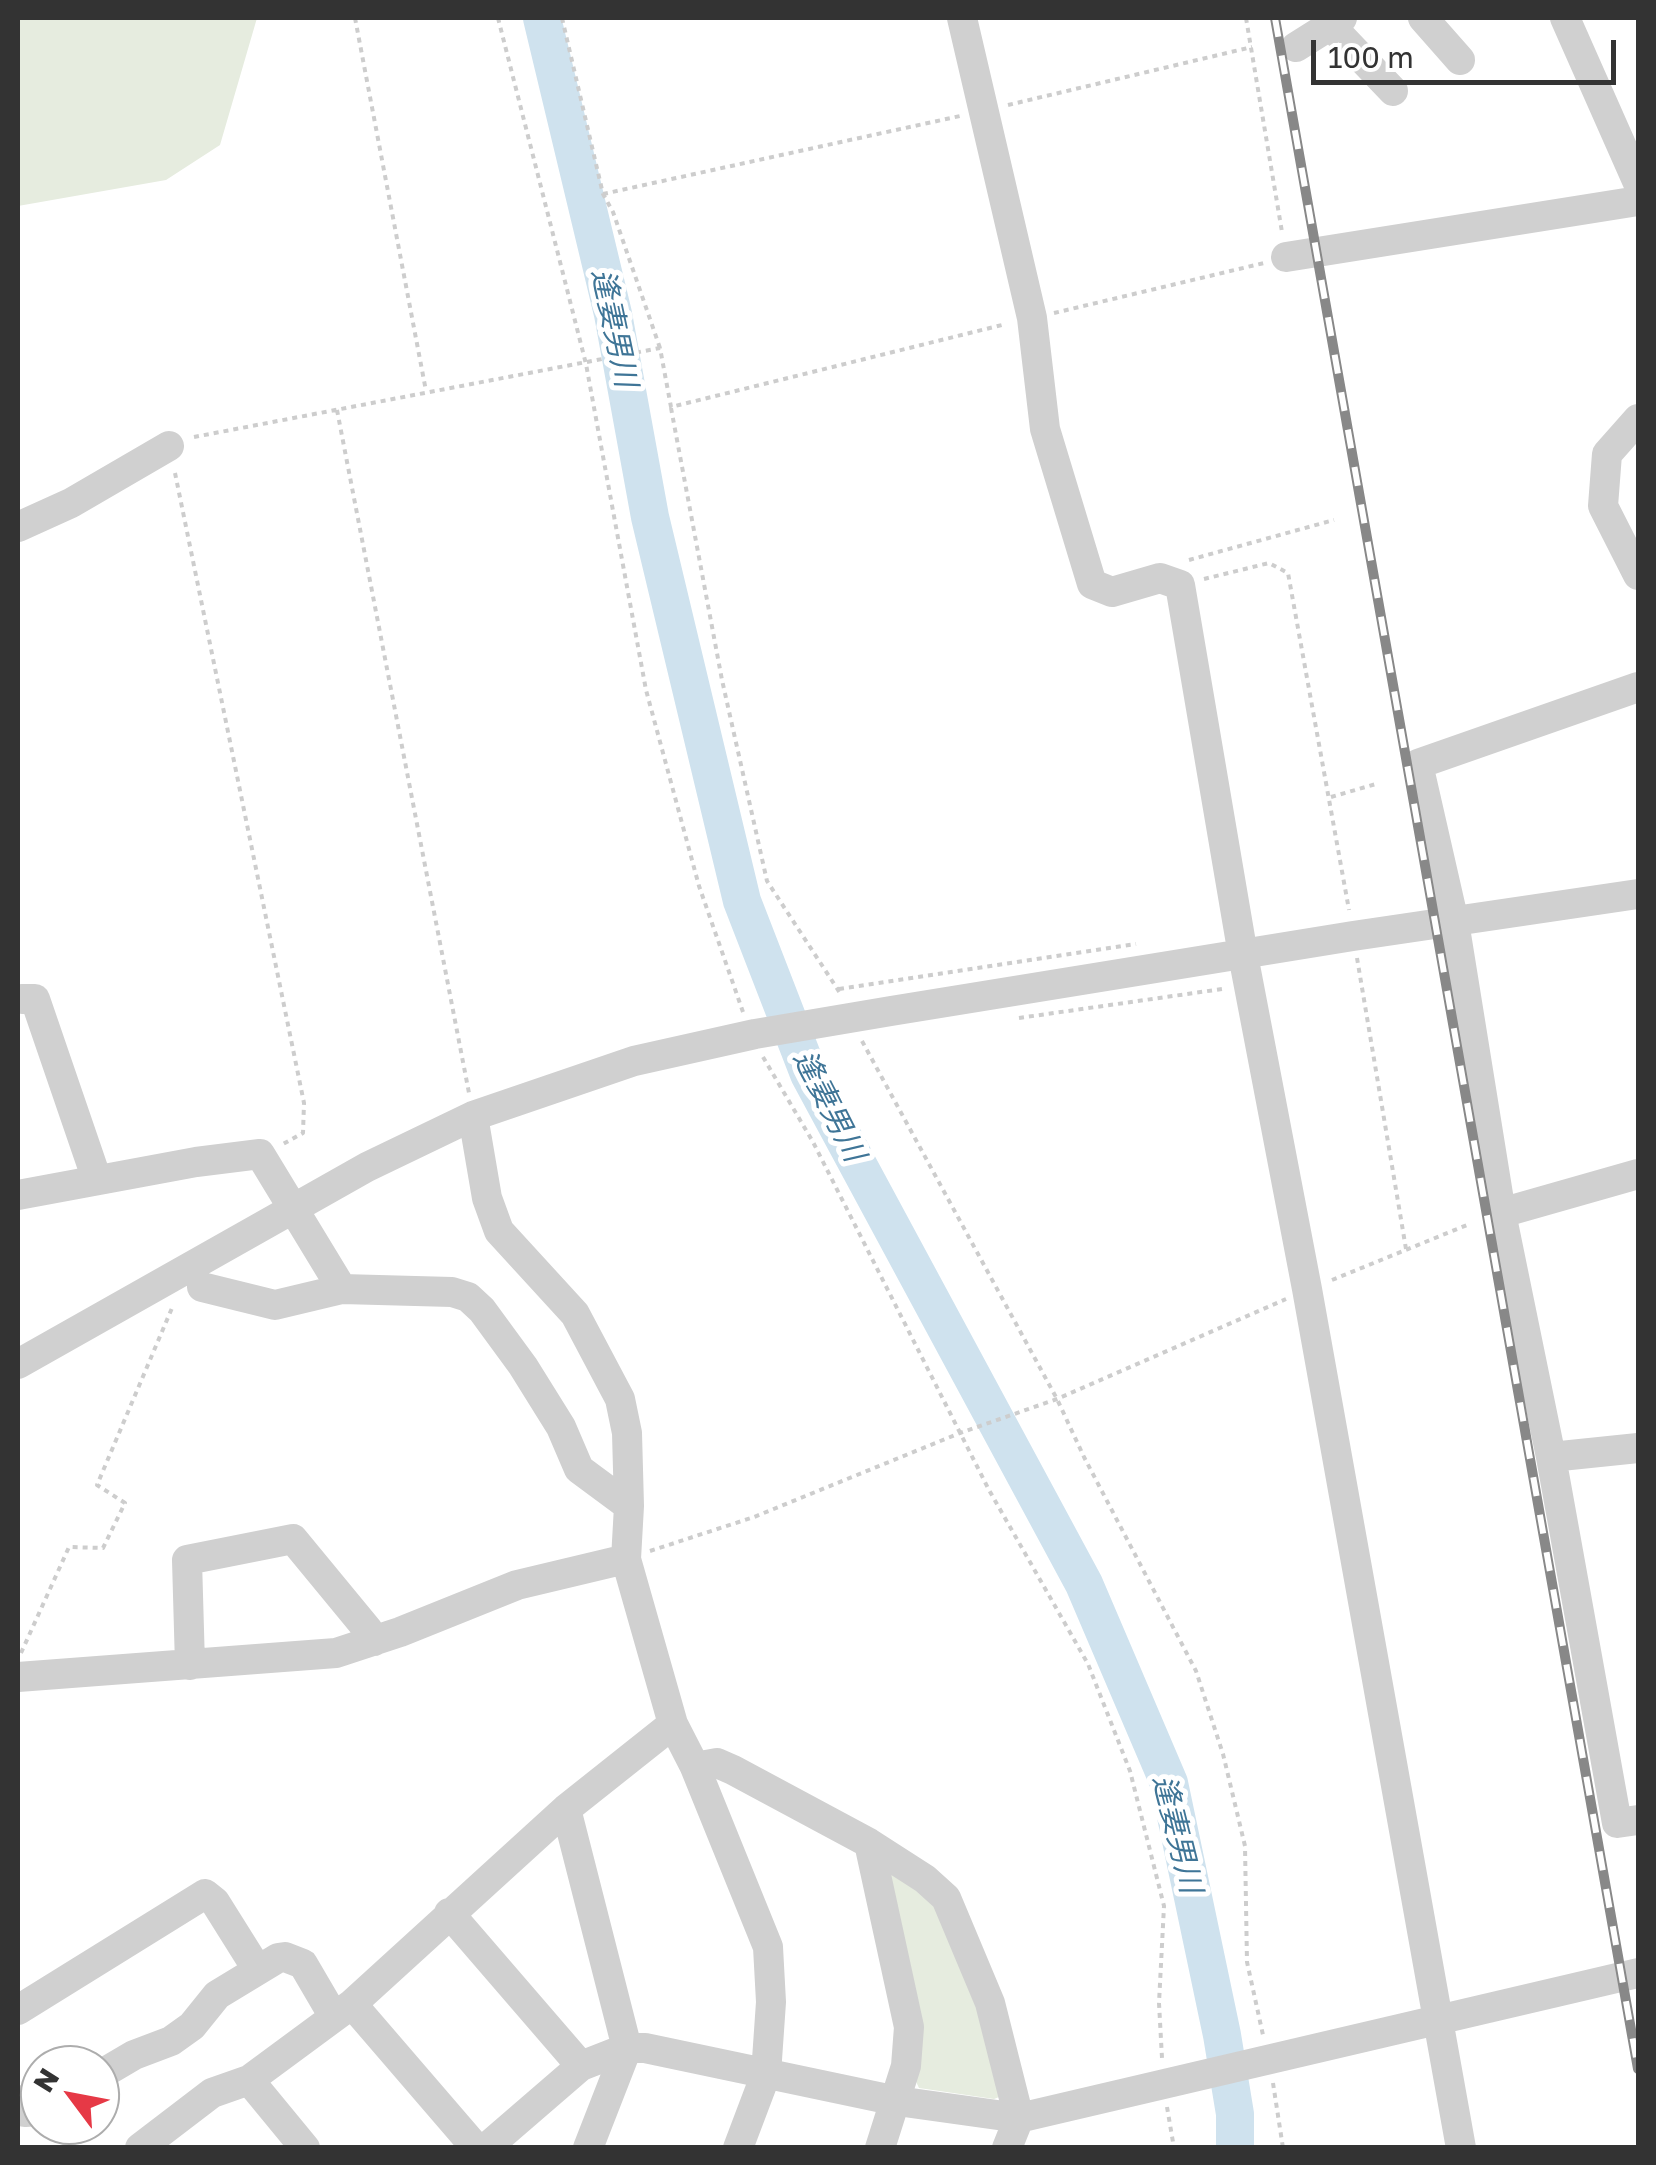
<!DOCTYPE html>
<html>
<head>
<meta charset="utf-8">
<style>
  body { margin:0 }
  #map { position:relative; width:1656px; height:2165px; overflow:hidden; background:#fff; font-family:"Golos Text",sans-serif }
  canvas { display:block }
  .frame { position:absolute; inset:0; border:20px solid #333; pointer-events:none }
  .north { position:absolute; left:20px; top:2045px; width:100px; height:100px; box-sizing:border-box; background:#fff; border:2px solid #adadad; border-radius:50%; rotate:302deg; font-size:28px; font-weight:700; line-height:40px; text-align:center; color:#333 }
  .north::after { content:''; display:block; margin:auto; width:35px; height:45px; background:#e63946; clip-path:polygon(50% 0,100% 100%,50% 72%,0 100%) }
  .scale { position:absolute; left:1311px; top:40px; width:305px; height:45px; box-sizing:border-box; border:5px solid #333; border-top:0; padding-left:12px; font-size:30px; line-height:35px; white-space:nowrap; color:#333; -webkit-text-stroke:8px #fff; paint-order:stroke }
</style>
</head>
<body>
<div id="map">
<canvas width="1656" height="2165"></canvas>
<div class="frame"></div>
<div class="north">N</div>
<div class="scale">100 m</div>
</div>
<script>
const context = document.querySelector('canvas').getContext('2d');
context.lineJoin = 'round';
function fillPath(path, color) { context.fillStyle = color; context.fill(path, 'evenodd'); }
const toPath = rows => new Path2D(rows.map(r => 'M' + r).join(''));
function strokePath(path, color, width, dash) { context.strokeStyle = color; context.lineWidth = width; context.lineCap = dash ? 'butt' : 'round'; context.setLineDash(dash || []); context.stroke(path); }
function drawText(font, color, halo, rows, align = 'center') {
  context.font = font + ' "Golos Text","Noto Sans JP",sans-serif'; context.lineWidth = 10; context.setLineDash([]); context.textBaseline = 'middle'; context.strokeStyle = halo; context.fillStyle = color; for (const [text, x, y, turn = 0] of rows) {
    context.save(); context.translate(x, y); context.rotate((+turn || 0) * Math.PI / 180); context.textAlign = isNaN(turn) ? turn : align; if (halo) context.strokeText(text, 0, 0); context.fillText(text, 0, 0); context.restore();
  }
}
fillPath(toPath([
  [18,18,257,18,220,145,166,180,18,206],
  [889,1863,943,1901,1007,2094,994,2099,919,2088,913,2075]
]), '#e6ecdf');
strokePath(toPath([
  [542,18,613,314,650,517,742,901,809,1074,1084,1584,1169,1783,1222,2035,1235,2114,1235,2148]
]), '#cfe2ee', 38);
strokePath(toPath([
  [355,18,426,391],
  [498,18,586,364,646,690,699,886,743,1012],
  [562,18,603,194,613,212,660,348],
  [1246,18,1282,232],
  [1008,105,1252,47],
  [603,194,960,116],
  [1054,313,1264,263],
  [671,408,722,680,767,881,842,996],
  [337,410,469,1093],
  [194,437,660,348,671,407,1006,324],
  [175,473,304,1103,303,1133,283,1144],
  [1189,560,1334,520],
  [1204,579,1269,563,1288,573,1349,910],
  [1331,797,1376,784],
  [1357,958,1406,1249],
  [839,989,1136,944],
  [1019,1018,1222,989],
  [862,1041,1057,1399,1084,1457,1196,1671,1223,1754,1245,1846,1247,1962,1263,2035],
  [763,1057,813,1142,989,1490,1088,1664,1130,1771,1164,1906,1159,2003,1162,2058],
  [1332,1280,1467,1225],
  [650,1551,754,1517,960,1433,1057,1399,1286,1299],
  [21,1653,69,1547,103,1548,125,1503,97,1485,172,1308],
  [1273,2083,1283,2148],
  [1167,2107,1174,2148]
]), '#cdcdcd', 4, [5, 5]);
strokePath(toPath([
  [962,18,1032,318,1045,429,1092,584,1112,592,1160,578,1180,585,1243,955,1307,1289,1461,2148],
  [1328,18,1330,25,1393,91],
  [1423,18,1460,60],
  [1565,18,1638,183],
  [1296,47,1342,18],
  [1286,257,1638,201],
  [1638,419,1607,454,1603,506,1638,575],
  [18,527,71,503,169,446],
  [1638,687,1418,764,1454,922,1501,1213,1551,1457,1617,1823,1638,1820],
  [22,999,35,999,97,1180],
  [473,1116,487,1198,499,1231,575,1314,620,1399,627,1433,629,1506,626,1559,673,1724,695,1767,768,1947,771,2002,766,2074,738,2148],
  [18,1195,196,1162,260,1154,342,1289,452,1292,468,1297,482,1310,523,1366,561,1427,579,1469,629,1506],
  [1501,1213,1638,1174],
  [202,1287,275,1305,342,1289],
  [18,1364,367,1167,473,1116,634,1061,755,1034,891,1011,1353,936,1638,894],
  [1551,1457,1638,1448],
  [190,1665,187,1560,293,1539,368,1630,374,1641],
  [18,1677,336,1653,400,1632,517,1585,626,1559],
  [695,1767,717,1763,733,1770,869,1843,925,1879,946,1898,990,2003,1019,2118,1007,2148],
  [566,1809,627,2048,588,2148],
  [869,1843,909,2027,906,2066,880,2148],
  [449,1913,581,2066],
  [352,2004,476,2148],
  [18,2010,205,1894,215,1902,257,1969],
  [100,2075,134,2055,171,2041,192,2026,217,1995,278,1958,285,1957,303,1964,334,2017],
  [249,2080,305,2148],
  [18,2100,25,2112,40,2111],
  [140,2148,212,2093,249,2080,352,2004,566,1809,673,1724],
  [486,2148,581,2066,627,2048,645,2048,897,2101,1019,2118,1638,1973]
]), '#d0d0d0', 30);
const rail = toPath([
  [1275,18,1638,2069]
]);
strokePath(rail, '#888', 10);
strokePath(rail, '#fff', 6, [19]);
drawText('italic 30px', '#3f7597', '#fff', [
  ["逢妻男川",614,328,78],
  ["逢妻男川",829,1106,63],
  ["逢妻男川",1177,1834,76]
]);
</script>
</body>
</html>
